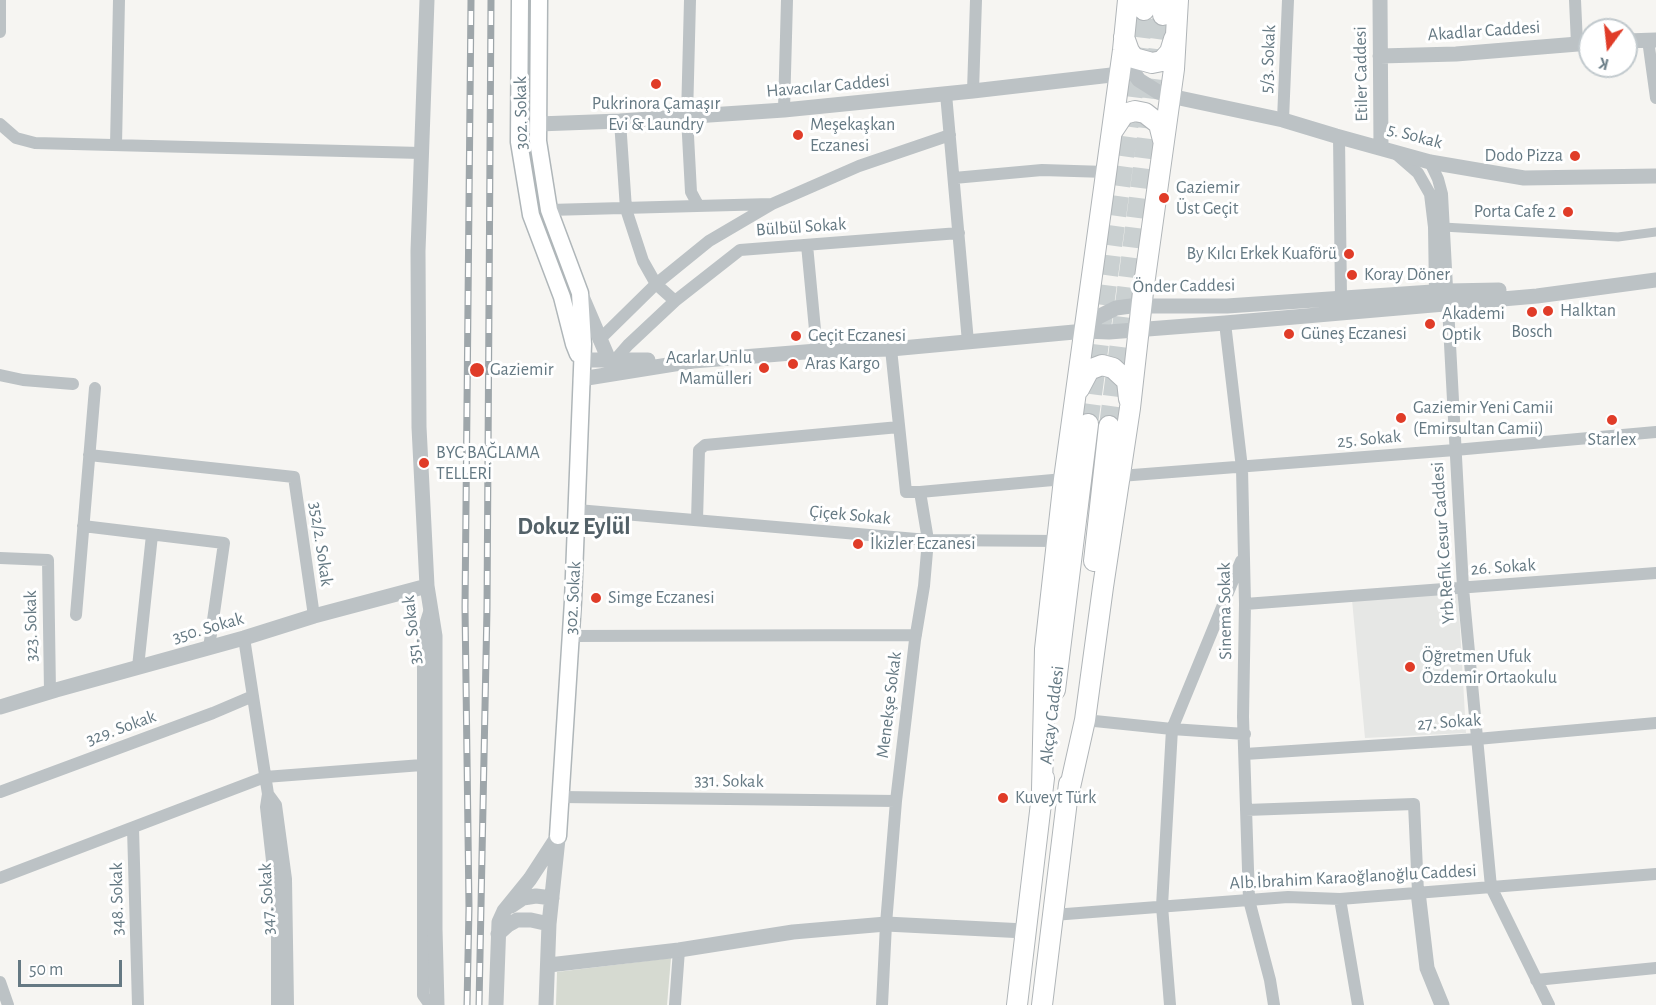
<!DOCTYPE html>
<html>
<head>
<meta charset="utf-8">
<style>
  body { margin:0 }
  #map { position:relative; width:1656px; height:1005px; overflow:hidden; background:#f6f5f2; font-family:"Alegreya Sans",sans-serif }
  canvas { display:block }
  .north { position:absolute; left:1578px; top:18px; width:60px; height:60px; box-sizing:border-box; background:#fff; border:2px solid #c1c9cd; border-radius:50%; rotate:195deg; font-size:16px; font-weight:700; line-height:24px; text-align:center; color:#657983 }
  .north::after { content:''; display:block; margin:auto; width:21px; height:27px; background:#e03c28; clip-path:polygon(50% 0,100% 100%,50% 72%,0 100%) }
  .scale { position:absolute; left:18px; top:960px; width:104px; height:27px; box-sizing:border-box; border:3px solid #657983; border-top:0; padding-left:8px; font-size:18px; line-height:21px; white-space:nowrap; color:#657983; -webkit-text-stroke:4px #fff; paint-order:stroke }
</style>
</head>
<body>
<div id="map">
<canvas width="1656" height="1005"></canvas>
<div class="north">K</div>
<div class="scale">50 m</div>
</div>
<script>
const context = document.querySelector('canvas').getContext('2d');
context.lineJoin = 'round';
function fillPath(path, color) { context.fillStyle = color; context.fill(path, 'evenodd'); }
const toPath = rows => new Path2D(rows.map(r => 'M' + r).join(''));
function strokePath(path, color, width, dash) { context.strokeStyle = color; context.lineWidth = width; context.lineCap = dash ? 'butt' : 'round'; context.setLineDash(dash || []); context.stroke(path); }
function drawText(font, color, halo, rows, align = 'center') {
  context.font = font + ' "Alegreya Sans",sans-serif'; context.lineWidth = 6; context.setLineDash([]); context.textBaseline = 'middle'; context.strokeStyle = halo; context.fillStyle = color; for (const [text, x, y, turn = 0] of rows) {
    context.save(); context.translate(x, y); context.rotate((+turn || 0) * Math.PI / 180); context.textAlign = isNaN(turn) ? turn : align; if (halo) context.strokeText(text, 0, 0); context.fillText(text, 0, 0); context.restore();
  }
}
fillPath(toPath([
  [1458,593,1466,733,1365,738,1352,600]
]), '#e6e7e5');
fillPath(toPath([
  [671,958,667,1005,556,1005,557,972]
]), '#d6dad1');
strokePath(toPath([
  [1088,424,1144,10],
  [1109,426,1163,15]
]), '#cad0d1', 20, [20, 10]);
const secondary = toPath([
  [520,0,519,142,531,215,562,297,574,344,578,354],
  [539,0,538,141,549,210,580,293,583,344,573,601,558,836]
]);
const trunk = toPath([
  [1144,10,1145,0],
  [1163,15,1164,0],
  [1124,37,1129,51,1134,58,1152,63,1162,61,1170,52,1174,39],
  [1112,132,1124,114,1135,111,1145,113,1159,124,1163,140],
  [1079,389,1089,370,1102,365,1113,368,1127,381,1129,399],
  [1094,561,1109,426],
  [1055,690,1088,424],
  [1042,790,1045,649,1064,479,1123,50,1128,0],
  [1068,796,1085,720,1103,587,1130,408,1143,292,1174,69,1178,0],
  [1017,1005,1044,778],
  [1042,1005,1069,784]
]);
strokePath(secondary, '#afb6b9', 19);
strokePath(trunk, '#b0b5b8', 22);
strokePath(toPath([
  [1443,227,1618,237,1656,232]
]), '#bcc2c5', 9);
strokePath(toPath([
  [690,0,687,117,691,192,698,205],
  [1575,0,1577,44],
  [0,32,0,0],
  [1648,40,1656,98],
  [973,91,976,0],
  [946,94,968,342],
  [784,110,787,0],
  [1283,120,1288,0],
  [620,121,626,209,643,261,656,284,675,301],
  [0,124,16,138,35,143,421,153],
  [1339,137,1341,297],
  [116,145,119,0],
  [1395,153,1418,173,1430,194,1434,227,1435,292,1440,297],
  [1430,162,1438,179,1442,194,1463,588,1491,887,1549,1005],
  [954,178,1042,170,1106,172],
  [549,210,771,204],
  [807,245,817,351],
  [1225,323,1242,468,1245,604,1243,717,1249,900,1270,980,1274,1005],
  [599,340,656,284,709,241,772,204,859,166,950,135],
  [891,349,906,492,920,492],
  [615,360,628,345,675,301,740,250,959,233],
  [0,375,23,380,73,384],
  [89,455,294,477,314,616],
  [1120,476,1455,450,1656,432],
  [577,510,928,540,920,492,1064,479],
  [697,520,699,450,705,445,899,427],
  [83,526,224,543,209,648],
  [0,558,48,560,50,692],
  [1241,561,1172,729,1245,734],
  [1245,604,1656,573],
  [430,609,423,631,423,995,430,1005],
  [76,615,95,388],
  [571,636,916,635],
  [244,638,268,794,266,807,277,905,277,1005],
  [138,667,152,535],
  [1085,720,1172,729,1162,906,1170,1005],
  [1245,754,1477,739,1656,723],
  [0,792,213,713,253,696],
  [268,794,276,805,286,879,288,1005],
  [561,797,896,801],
  [1246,810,1414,804,1418,892],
  [133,828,138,1005],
  [0,878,265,777,435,764],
  [1340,899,1358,1005],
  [1053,915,1288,897,1340,899,1656,874],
  [1536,980,1656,968],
  [0,982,8,1005],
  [675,1005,679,950],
  [882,1005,886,924,896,801,915,640,924,586,928,540,1058,541]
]), '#bcc2c5', 12);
strokePath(toPath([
  [427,0,418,251,419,427,427,586,435,636,435,929,437,1005],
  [1380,0,1381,147],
  [1626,41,1656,40],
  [1380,56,1456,54,1590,43],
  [1122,57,1139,80,1158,92,1170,96,1283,120,1336,136,1430,162,1524,178,1656,176],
  [538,124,620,121,784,110,973,91,1120,74],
  [583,299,609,360],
  [1085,331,1098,317,1116,308,1131,306,1227,306,1447,291,1499,290],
  [581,360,648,360],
  [581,379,693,361,817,351,891,349,1085,331,1109,332,1225,323,1537,296,1656,280],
  [0,707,56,690,244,638,314,616,427,586],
  [1418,892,1427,968,1442,1005],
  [511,906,523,898,536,896,552,898],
  [498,934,508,925,517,920,531,920,549,924],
  [549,965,679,950,793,932,886,924,1025,931],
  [496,1005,499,922,504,911,530,879,558,836],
  [546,1005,549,924,558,839]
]), '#bcc2c5', 15);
strokePath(secondary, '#fff', 16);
strokePath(trunk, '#fff', 20);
const rail = toPath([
  [467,1005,469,908,465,607,471,0],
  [479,1005,487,608,491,0]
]);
strokePath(rail, '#9ea6aa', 7);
strokePath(rail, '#fff', 4.5, [14]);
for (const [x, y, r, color] of [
  [656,84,6,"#e03c28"],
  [798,135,6,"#e03c28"],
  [1575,156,6,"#e03c28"],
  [1164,198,6,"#e03c28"],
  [1568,212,6,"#e03c28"],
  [1349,254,6,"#e03c28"],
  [1352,275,6,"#e03c28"],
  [1548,311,6,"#e03c28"],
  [1532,312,6,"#e03c28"],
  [1430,324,6,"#e03c28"],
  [1289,334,6,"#e03c28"],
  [796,336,6,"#e03c28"],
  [793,364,6,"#e03c28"],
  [764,368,6,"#e03c28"],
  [477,370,8,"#e03c28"],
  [1401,418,6,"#e03c28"],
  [1612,420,6,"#e03c28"],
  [424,463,6,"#e03c28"],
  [858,544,6,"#e03c28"],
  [596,598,6,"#e03c28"],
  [1410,667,6,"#e03c28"],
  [1003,798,6,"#e03c28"]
]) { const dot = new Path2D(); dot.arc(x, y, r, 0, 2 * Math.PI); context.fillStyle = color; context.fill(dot); strokePath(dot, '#fff', 2); }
drawText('18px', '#657983', '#fff', [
  ["Akadlar Caddesi",1484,31,-4],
  ["5/3. Sokak",1268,59,-87],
  ["Etiler Caddesi",1361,74,-91],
  ["Havacılar Caddesi",828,86,-5],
  ["302. Sokak",521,113,-91],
  ["5. Sokak",1415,136,15],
  ["Bülbül Sokak",801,227,-4],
  ["Önder Caddesi",1184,286,-1],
  ["25. Sokak",1369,439,-5],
  ["Çiçek Sokak",850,515,5],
  ["Yrb.Refik Cesur Caddesi",1443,543,-94],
  ["352/2. Sokak",321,544,82],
  ["26. Sokak",1503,567,-4],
  ["302. Sokak",573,598,-87],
  ["Sinema Sokak",1225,611,-91],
  ["323. Sokak",31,626,-91],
  ["350. Sokak",208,628,-16],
  ["351. Sokak",412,630,-96],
  ["Menekşe Sokak",889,705,-83],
  ["Akçay Caddesi",1052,715,-83],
  ["27. Sokak",1449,722,-4],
  ["329. Sokak",121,728,-20],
  ["331. Sokak",729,781,1],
  ["Alb.İbrahim Karaoğlanoğlu Caddesi",1353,877,-3],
  ["348. Sokak",117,899,-91],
  ["347. Sokak",267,899,-93]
]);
drawText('18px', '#657983', '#fff', [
  ["Pukrinora Çamaşır",656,104,"center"],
  ["Evi & Laundry",656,125,"center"],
  ["Meşekaşkan",810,125],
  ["Eczanesi",810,146],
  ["Dodo Pizza",1563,156,"right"],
  ["Gaziemir",1176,188],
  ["Üst Geçit",1176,209],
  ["Porta Cafe 2",1556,212,"right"],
  ["By Kılcı Erkek Kuaförü",1337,254,"right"],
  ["Koray Döner",1364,275],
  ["Halktan",1560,311],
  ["Akademi",1442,314],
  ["Optik",1442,335],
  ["Bosch",1532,332,"center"],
  ["Güneş Eczanesi",1301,334],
  ["Geçit Eczanesi",808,336],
  ["Acarlar Unlu",752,358,"right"],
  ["Mamülleri",752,379,"right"],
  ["Aras Kargo",805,364],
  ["Gaziemir",490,370],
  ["Gaziemir Yeni Camii",1413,408],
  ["(Emirsultan Camii)",1413,429],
  ["Starlex",1612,440,"center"],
  ["BYC BAĞLAMA",436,453],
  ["TELLERİ",436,474],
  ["İkizler Eczanesi",870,544],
  ["Simge Eczanesi",608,598],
  ["Öğretmen Ufuk",1422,657],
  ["Özdemir Ortaokulu",1422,678],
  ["Kuveyt Türk",1015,798]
], 'left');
drawText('bold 24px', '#536168', '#fff', [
  ["Dokuz Eylül",574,527]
]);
</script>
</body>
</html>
